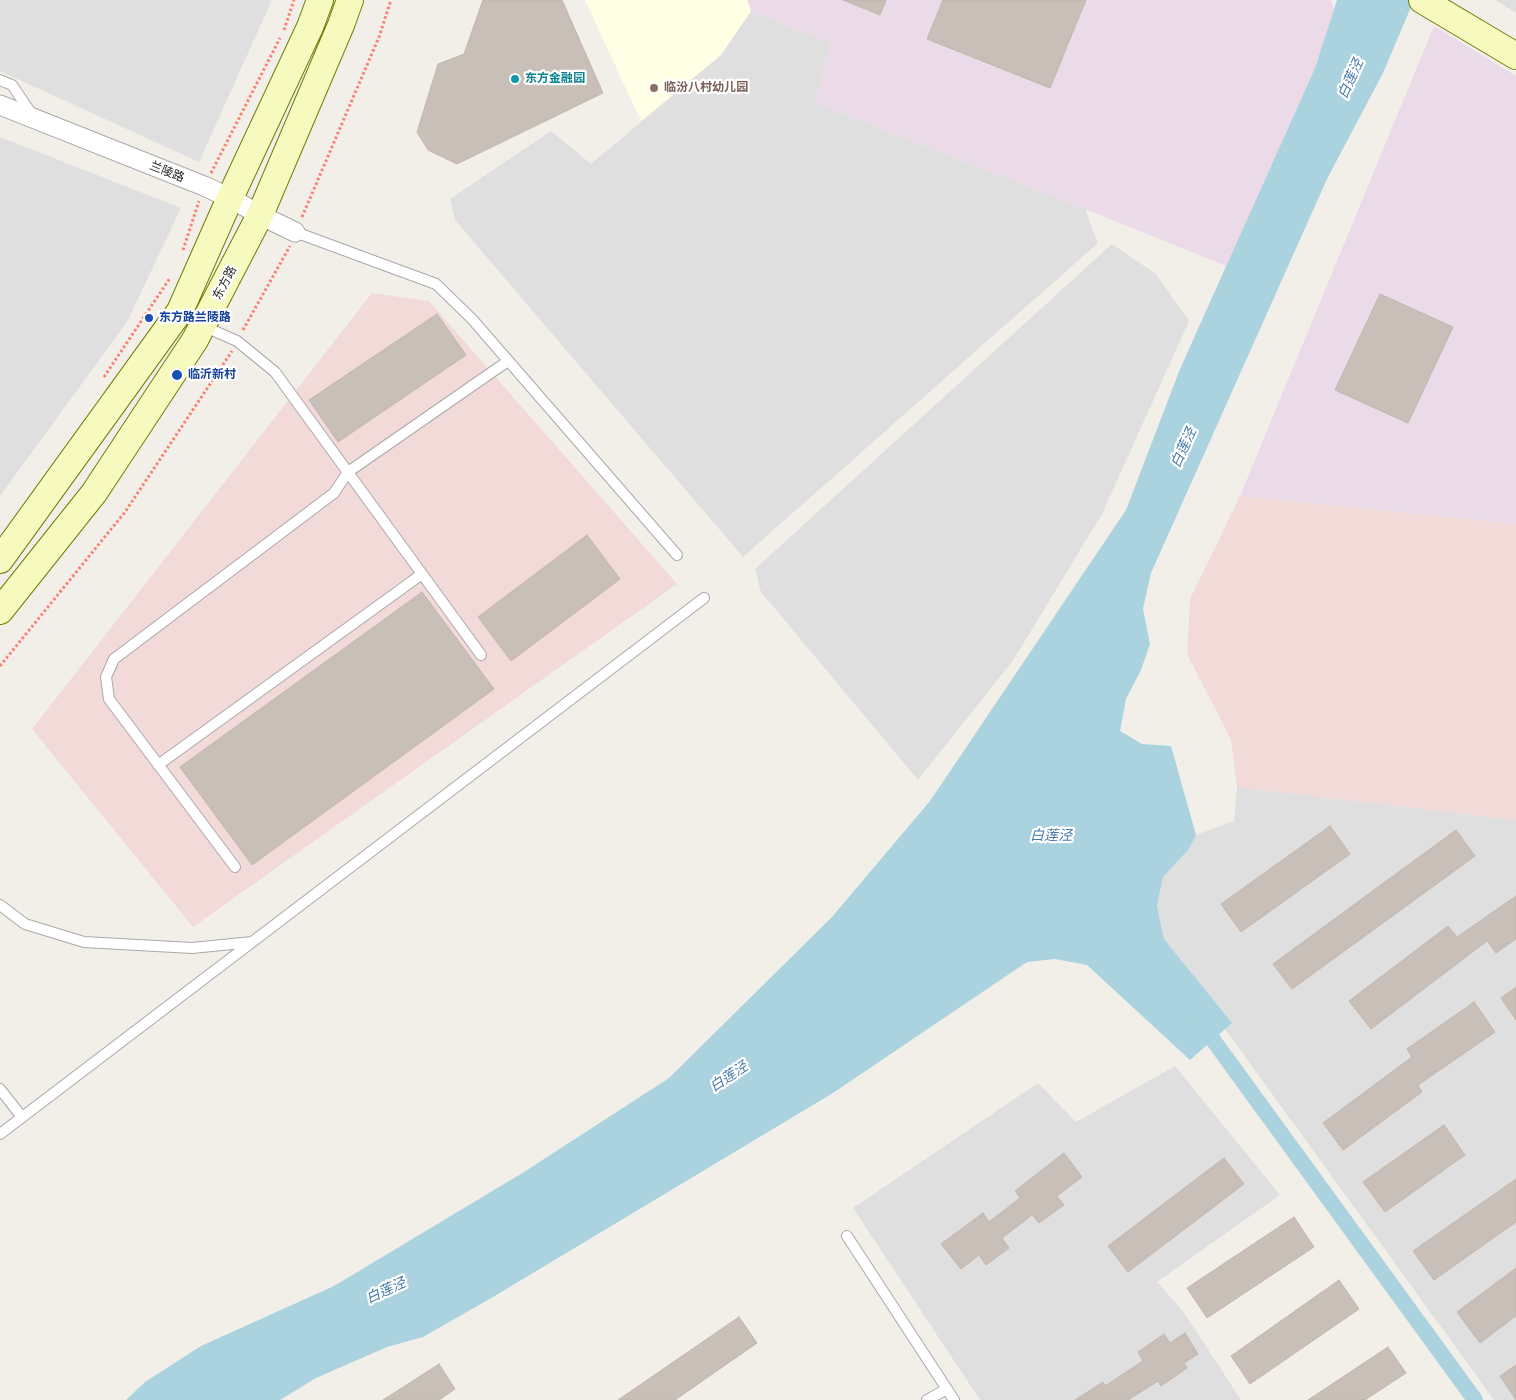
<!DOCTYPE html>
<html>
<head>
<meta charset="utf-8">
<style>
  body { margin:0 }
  canvas { display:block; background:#f2efe9 }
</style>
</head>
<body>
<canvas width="1516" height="1400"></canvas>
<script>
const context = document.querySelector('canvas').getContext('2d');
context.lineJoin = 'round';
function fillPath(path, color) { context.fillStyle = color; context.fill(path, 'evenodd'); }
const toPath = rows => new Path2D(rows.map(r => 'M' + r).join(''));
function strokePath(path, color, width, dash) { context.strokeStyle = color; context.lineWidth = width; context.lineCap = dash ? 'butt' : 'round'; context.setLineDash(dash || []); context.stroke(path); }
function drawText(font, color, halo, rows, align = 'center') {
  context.font = font + ' "Open Sans","Noto Sans SC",sans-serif'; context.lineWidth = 4.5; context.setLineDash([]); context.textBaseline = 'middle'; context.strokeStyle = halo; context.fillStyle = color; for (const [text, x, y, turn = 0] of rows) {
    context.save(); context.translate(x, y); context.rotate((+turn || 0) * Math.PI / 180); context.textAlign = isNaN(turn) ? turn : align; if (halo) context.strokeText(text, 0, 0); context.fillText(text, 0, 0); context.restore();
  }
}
fillPath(toPath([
  [0,0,272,0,199,162,0,71],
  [1495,0,1516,0,1516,13],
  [751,11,830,43,816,103,1085,209,1098,243,743,557,455,220,450,199,551,131,591,164,721,55],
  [0,137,181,208,127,322,0,496],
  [1112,244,1156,274,1189,321,1102,514,1014,659,918,780,761,592,755,569],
  [1237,787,1516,820,1516,1400,1494,1400,1225,1029,1231,1023,1164,939,1157,906,1163,877,1189,849,1196,835,1234,821],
  [1175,1066,1280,1195,1157,1282,1183,1311,1241,1400,980,1400,853,1208,1038,1083,1076,1122]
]), '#e0dfdf');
fillPath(toPath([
  [372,293,429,301,677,584,193,927,32,729],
  [1240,496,1516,524,1516,820,1237,787,1231,740,1187,654,1190,599]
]), '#f2dad9');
fillPath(toPath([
  [747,0,1331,0,1334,9,1315,68,1226,266,1085,209,816,103,830,43,751,11],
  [1434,26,1516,76,1516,524,1240,496]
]), '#ebdbe8');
fillPath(toPath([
  [585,0,747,0,751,11,721,55,641,121]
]), '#ffffe5');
fillPath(toPath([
  [1337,0,1414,0,1383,73,1327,179,1151,573,1143,609,1150,644,1141,670,1126,699,1120,731,1142,744,1171,746,1196,835,1189,849,1163,877,1157,906,1164,939,1232,1023,1190,1060,1087,965,1055,959,1027,962,833,1093,493,1297,423,1337,387,1347,316,1378,280,1400,126,1400,145,1382,201,1346,334,1286,524,1172,669,1078,832,917,930,801,1126,510,1180,369,1315,68]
]), '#aad3df');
strokePath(toPath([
  [1200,1022,1475,1400]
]), '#aad3df', 16);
const building = toPath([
  [483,0,562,0,603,93,457,164,428,150,417,132,438,64,464,54,483,0],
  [843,0,886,0,880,15,843,0],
  [943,0,1086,0,1050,88,927,39,943,0],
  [1380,294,1453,327,1408,423,1335,390,1380,294],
  [437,314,466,355,338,442,309,400,437,314],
  [587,535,620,579,511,661,478,617,587,535],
  [422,592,494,689,252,865,180,767,422,592],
  [1330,826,1350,854,1241,932,1221,904,1330,826],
  [1456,830,1475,856,1292,989,1273,964,1456,830],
  [1516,896,1516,939,1496,953,1487,941,1371,1029,1349,1001,1448,926,1457,937,1516,896],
  [1516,987,1516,1020,1501,998,1516,987],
  [1474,1002,1495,1032,1418,1085,1422,1092,1343,1150,1323,1123,1412,1057,1407,1049,1474,1002],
  [1444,1125,1465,1155,1385,1212,1363,1182,1444,1125],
  [1064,1153,1082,1177,1057,1196,1064,1205,1039,1223,1032,1215,1002,1238,1009,1248,986,1265,979,1255,961,1269,941,1244,983,1213,989,1222,1020,1198,1015,1191,1064,1153],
  [1224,1158,1244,1184,1128,1272,1108,1246,1224,1158],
  [1516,1179,1516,1222,1434,1280,1413,1251,1516,1179],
  [1294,1217,1314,1247,1207,1318,1187,1288,1294,1217],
  [1516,1268,1516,1316,1480,1343,1457,1312,1516,1268],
  [1339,1280,1359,1309,1250,1384,1231,1356,1339,1280],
  [739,1317,757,1343,675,1400,618,1400,739,1317],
  [1185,1333,1198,1354,1184,1363,1187,1368,1161,1386,1158,1381,1128,1400,1075,1400,1103,1382,1105,1386,1143,1361,1138,1352,1164,1334,1170,1343,1185,1333],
  [1388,1347,1406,1373,1365,1400,1308,1400,1388,1347],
  [439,1364,455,1389,439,1400,383,1400,439,1364],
  [1516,1365,1516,1400,1500,1376,1516,1365]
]);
fillPath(building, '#c7bfb8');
strokePath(building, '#c4b6ab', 1);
const lane = toPath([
  [0,80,12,85,33,116],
  [295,232,436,284,472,319,677,555],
  [203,326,237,341,275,372,481,655],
  [158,765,422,574],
  [235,867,109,699,106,677,114,659,334,493,348,472,508,361],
  [0,905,25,924,84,942,192,948,252,942],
  [0,1089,22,1117],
  [0,1134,704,598],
  [847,1236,954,1400],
  [927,1400,947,1389]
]);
const street = toPath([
  [0,105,204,186,230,198,260,215,295,232]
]);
const secondary = toPath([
  [1422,0,1516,56],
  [0,560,180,311,230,198,310,27,320,0],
  [0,611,94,493,195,340,260,215,341,25,350,0]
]);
strokePath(lane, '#a9a9a9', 12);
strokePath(street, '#a9a9a9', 21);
strokePath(secondary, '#707d05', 28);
strokePath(toPath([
  [284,30,294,0],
  [211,173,280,38],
  [302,217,379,37,391,0],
  [183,250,199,201],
  [243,330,290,246],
  [104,377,170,278],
  [0,666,125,512,232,351]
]), '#fa8072', 3, [2.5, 2.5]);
strokePath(lane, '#fff', 10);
strokePath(street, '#fff', 19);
strokePath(secondary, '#f7fabf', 26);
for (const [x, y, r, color] of [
  [515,79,5,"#0f9aa8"],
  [654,88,5,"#8d6e63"],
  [149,318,5,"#1a4fb4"],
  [177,375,6,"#1a4fb4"]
]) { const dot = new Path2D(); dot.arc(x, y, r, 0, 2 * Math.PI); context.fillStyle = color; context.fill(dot); strokePath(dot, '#fff', 2); }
drawText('bold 12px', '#0d838f', '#fff', [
  ["东方金融园",525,79]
], 'left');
drawText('bold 12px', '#785e54', '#fff', [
  ["临汾八村幼儿园",664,88]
], 'left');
drawText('12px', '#222', '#fff', [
  ["兰陵路",167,172,22],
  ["东方路",225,283,-62]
]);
drawText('bold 12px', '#164399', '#fff', [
  ["东方路兰陵路",159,318],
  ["临沂新村",188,375]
], 'left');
drawText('italic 14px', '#4a7aab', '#fff', [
  ["白莲泾",1351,79,-66],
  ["白莲泾",1184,448,-66],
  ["白莲泾",1051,836],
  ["白莲泾",729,1077,-34],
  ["白莲泾",386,1291,-25]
]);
</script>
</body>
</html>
